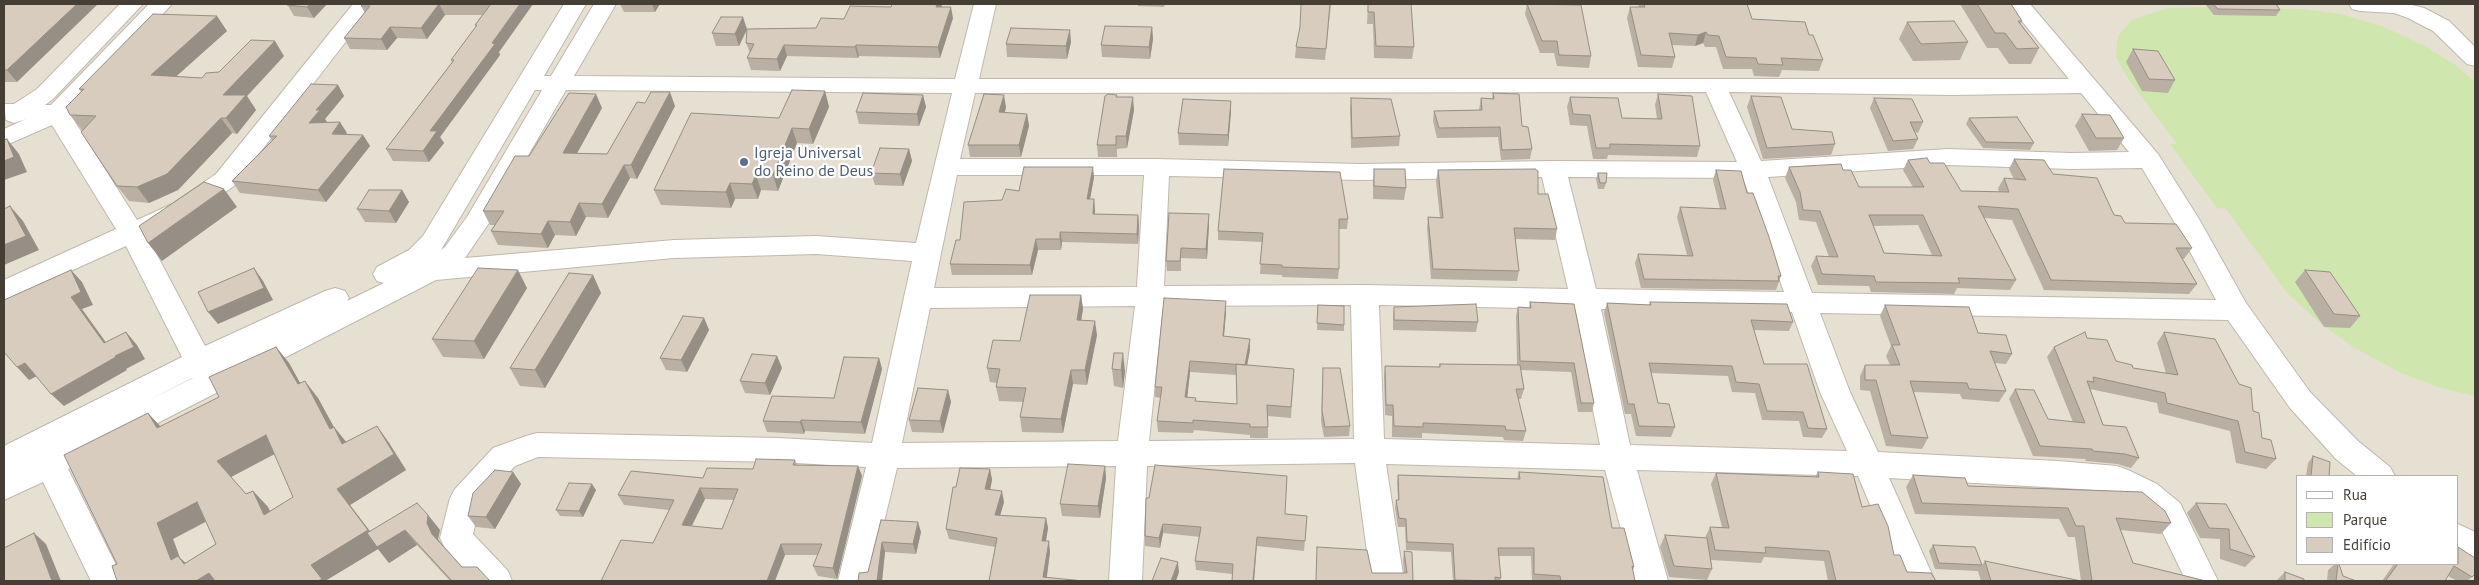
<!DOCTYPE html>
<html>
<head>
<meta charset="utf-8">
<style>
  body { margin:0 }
  #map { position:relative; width:2479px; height:585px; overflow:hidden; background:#f2eee5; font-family:"PT Sans",sans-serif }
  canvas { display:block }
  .frame { position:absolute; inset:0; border:5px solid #453e35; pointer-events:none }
  .legend { position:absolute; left:2296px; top:475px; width:162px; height:90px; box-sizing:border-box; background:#fff; border:1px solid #b5b2ae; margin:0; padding:6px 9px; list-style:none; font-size:15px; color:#453e35 }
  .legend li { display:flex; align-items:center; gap:10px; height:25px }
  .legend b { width:25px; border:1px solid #b5b2ae }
</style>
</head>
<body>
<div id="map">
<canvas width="2479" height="585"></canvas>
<div class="frame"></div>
<ul class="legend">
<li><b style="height:6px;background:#fff"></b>Rua</li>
<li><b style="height:14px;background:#cfe6ae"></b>Parque</li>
<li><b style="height:14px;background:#d7ccbe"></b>Edifício</li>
</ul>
</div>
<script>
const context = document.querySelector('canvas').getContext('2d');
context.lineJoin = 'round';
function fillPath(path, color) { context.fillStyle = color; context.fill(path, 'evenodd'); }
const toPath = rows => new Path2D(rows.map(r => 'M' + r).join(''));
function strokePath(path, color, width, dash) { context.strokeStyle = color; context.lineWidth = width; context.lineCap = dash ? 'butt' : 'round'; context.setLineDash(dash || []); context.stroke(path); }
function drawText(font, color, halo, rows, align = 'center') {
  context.font = font + ' "PT Sans",sans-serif'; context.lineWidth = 4.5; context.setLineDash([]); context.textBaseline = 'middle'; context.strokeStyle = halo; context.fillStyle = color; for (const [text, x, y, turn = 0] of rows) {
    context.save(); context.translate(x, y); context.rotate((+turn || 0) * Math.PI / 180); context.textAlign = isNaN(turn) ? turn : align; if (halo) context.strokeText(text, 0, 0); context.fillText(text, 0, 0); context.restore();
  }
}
fillPath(toPath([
  [4,4,2475,4,2475,581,4,581],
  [2298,476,2458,476,2458,564,2298,564]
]), '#e6e0d3');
fillPath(toPath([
  [2221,7,2303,9,2341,14,2384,27,2425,46,2457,66,2475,82,2475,396,2441,388,2401,373,2355,348,2320,323,2288,294,2226,209,2217,208,2170,144,2177,144,2127,77,2116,57,2118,36,2132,20,2167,8]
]), '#cfe6ae');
const minor = toPath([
  [120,4,143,4,53,99,45,105,51,105,149,4,172,4,70,114,137,220,172,204,216,174,353,4,375,4,234,186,190,216,147,236,205,346,325,291,335,288,345,291,349,298,347,301,384,283,377,281,373,274,377,267,409,250,423,236,564,4,586,4,544,76,551,76,594,4,616,4,574,76,955,79,974,4,996,4,979,79,2069,79,2008,4,2030,4,2158,154,2199,219,2246,303,2310,392,2358,441,2390,467,2395,476,2357,476,2336,459,2290,408,2228,320,1820,313,1850,392,1878,452,2058,461,2117,466,2128,470,2157,484,2180,503,2218,581,2186,581,2157,521,2135,502,2113,491,1889,478,1935,581,1902,581,1858,476,1637,470,1668,581,1635,581,1605,470,1386,464,1404,581,1371,581,1355,463,1147,466,1142,581,1109,581,1116,466,897,468,870,581,838,581,866,467,778,462,538,457,515,466,480,504,473,534,508,571,512,581,475,581,445,548,440,538,450,498,455,489,493,448,526,436,537,433,778,438,872,443,912,261,816,254,674,258,436,280,68,469,124,581,91,581,43,482,4,500,4,446,182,357,126,246,4,301,4,280,116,229,52,125,4,146,4,129,26,119,14,123,6,120,4,104,14,104,37,89,120,4],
  [535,90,542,90,467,217,445,247,441,250,535,90],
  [566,90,952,93,916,243,816,236,674,240,465,258,489,223,566,90],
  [1706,92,1737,162,1553,161,1360,164,1157,159,960,159,975,93,1706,92],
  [1729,92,1953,95,2081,93,2129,152,2071,153,1948,149,1761,161,1729,92],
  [1948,165,2071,169,2142,168,2173,220,2216,300,1812,293,1768,177,1948,165],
  [957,175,1144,175,1137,287,934,288,957,175],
  [1169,176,1360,180,1542,177,1568,289,1365,285,1164,286,1169,176],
  [1568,177,1743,178,1784,292,1596,289,1568,177],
  [1351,305,1354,439,1149,441,1163,306,1351,305],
  [1379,305,1573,309,1600,445,1384,439,1379,305],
  [1135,306,1118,441,902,443,930,308,1135,306],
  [1601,309,1792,312,1820,392,1847,451,1630,445,1601,309],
  [192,378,193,378,145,402,192,378],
  [2349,4,2408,4,2424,8,2449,21,2475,47,2475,66,2467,64,2433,31,2408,18,2394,13,2360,11,2352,9,2349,4],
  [2458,524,2475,532,2475,563,2458,555,2458,524]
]);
strokePath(minor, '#c1b8ab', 2);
fillPath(minor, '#fff');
fillPath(toPath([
  [4,4,17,82,4,82],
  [284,4,327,4,314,18,294,16,287,4],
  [363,4,533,4,499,52,500,55,440,137,444,143,429,162,393,161,386,149,452,62,451,60,476,27,475,25,482,15,445,15,427,39,397,38,387,50,350,49,344,38,365,13,361,6],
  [620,4,660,4,655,12,624,12],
  [892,4,942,4,942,7,953,18,940,58,859,56,858,58,787,56,780,71,751,70,747,58,750,53,746,43,747,30,739,46,716,46,712,33,747,29,816,28,844,19,891,7],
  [1138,4,1165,4,1164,7,1138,6],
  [1331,4,1325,60,1295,58,1296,47],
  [1368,4,1411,4,1414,47,1412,59,1374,58,1373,24,1367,24],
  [1527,4,1554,4,1591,56,1589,68,1557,66,1554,53,1540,53,1525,14],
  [1638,4,1747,4,1752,19,1809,35,1823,60,1819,71,1782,70,1779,77,1754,76,1752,69,1723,69,1716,47,1705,47,1703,43,1695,46,1672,45,1675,57,1672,68,1638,67,1627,18,1630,7,1639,7],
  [1960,4,2011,4,2022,21,2021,24,2039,48,2031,64,2009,64,1998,48,1987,48],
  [2205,4,2276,4,2280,10,2276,16,2214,15],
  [1907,22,1968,42,1960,60,1913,61,1899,39],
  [1152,27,1153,39,1150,59,1102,57,1101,45],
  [227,31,176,76,202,78,219,72,284,56,247,96,256,110,237,134,232,133,178,190,149,203,129,201,117,186,82,130,70,115,81,92,79,89],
  [1071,42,1067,59,1007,57,1006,44],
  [2133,49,2175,80,2168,93,2142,91,2126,62],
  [338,85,344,96,325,119,326,122,340,122,346,134,363,135,370,146,326,202,240,193,232,181,272,140,269,136],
  [825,91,829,107,813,144,797,143,778,191,761,190,758,199,735,199,731,208,661,205,654,190],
  [1493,93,1522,126,1532,149,1530,159,1501,160,1498,137,1437,138,1433,121,1434,111,1479,110,1481,98,1492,99],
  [1658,94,1700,146,1697,157,1608,155,1607,159,1593,159,1587,126,1570,125,1567,107,1570,97,1622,118,1657,119,1655,105],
  [923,95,926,107,919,126,859,124,856,112],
  [1751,96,1792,129,1835,144,1831,155,1763,159,1747,107],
  [1117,97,1134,110,1127,148,1117,149,1117,157,1098,157,1097,145],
  [1351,98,1400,136,1399,146,1351,148,1350,108],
  [1874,98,1923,122,1918,133,1915,132,1918,139,1913,149,1888,151,1870,108],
  [1231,101,1231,112,1228,146,1179,145,1178,133],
  [675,106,637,179,630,178,608,218,586,217,576,236,555,235,548,248,498,245,491,231,495,225,490,225,483,211,529,156,602,108,577,153,607,154],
  [1006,107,1005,113,1027,114,1029,126,1021,157,970,157,968,145],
  [2082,114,2124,138,2117,150,2089,151,2075,126],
  [1969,118,2034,143,2030,150,1983,148,1966,124],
  [909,149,912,161,903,186,875,185,871,173],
  [2014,159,2053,174,2125,223,2192,248,2184,259,2182,259,2197,284,2189,294,2044,290,2012,220,1984,218,2016,280,2010,290,1957,288,1954,294,1871,292,1869,286,1818,285,1811,266,1816,256,1829,257,1816,222,1799,220,1796,202,1785,178,1789,167,1843,170,1859,187,1913,187,1903,170,1908,160,1930,163,1961,191,1999,192,1998,188,2004,178,2014,179,2009,169],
  [1918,225,1932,255,1884,253,1873,226],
  [1224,169,1348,219,1347,229,1339,229,1339,269,1338,279,1282,277,1282,275,1260,274,1262,242,1218,240,1218,231],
  [1374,169,1406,188,1404,200,1373,199,1373,182],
  [1438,170,1538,194,1557,229,1555,240,1515,239,1519,271,1517,281,1431,279,1427,228,1428,217,1440,218,1436,181],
  [1716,170,1747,193,1781,276,1776,290,1641,288,1635,263,1638,254,1687,255,1677,217,1680,207,1720,209,1713,180],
  [1598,173,1606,183,1604,189,1598,189,1596,179],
  [1094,177,1090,199,1094,199,1095,214,1138,215,1139,226,1138,244,1062,242,1061,250,1038,250,1032,275,952,275,950,264,960,240,1002,200,1019,191],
  [402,190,409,202,396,223,365,222,357,209],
  [1169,213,1209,224,1207,259,1181,258,1181,271,1167,271,1166,261],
  [2305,270,2360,316,2350,328,2324,327,2295,282],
  [593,275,601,293,545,388,520,386,510,368],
  [527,288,484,359,443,357,432,339],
  [1081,295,1083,309,1081,320,1097,335,1087,385,1073,384,1063,433,1022,432,1020,417,1023,402,999,401,996,387,997,383,990,382,987,368,1020,341],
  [1530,302,1574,304,1594,403,1592,412,1578,412,1571,372,1521,370,1524,389,1521,399,1518,399,1526,431,1523,441,1504,440,1503,437,1422,433,1422,438,1392,437,1392,416,1385,415,1384,376,1385,366,1439,367,1440,364,1517,365,1516,316,1518,307,1529,308],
  [1650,302,1793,322,1789,331,1754,330,1764,364,1827,429,1822,438,1803,437,1799,421,1762,420,1755,393,1732,392,1728,376,1651,373,1658,403,1675,427,1671,437,1636,436,1631,414,1625,414,1604,313,1607,303,1649,305],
  [1318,305,1344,325,1344,331,1317,330],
  [1885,305,1978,333,2012,354,2006,364,1995,363,2006,391,1999,402,1962,399,1960,394,1914,392,1928,438,1922,449,1886,446,1870,391,1860,390,1860,376,1865,365,1890,365,1886,356,1891,346,1880,316],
  [1394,307,1478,322,1476,332,1393,330,1393,317],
  [1226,312,1224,336,1250,350,1247,365,1294,369,1291,418,1268,416,1268,438,1250,438,1250,435,1194,430,1193,433,1158,432,1157,421,1161,398,1155,397,1155,387],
  [1190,372,1236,375,1237,404,1196,401,1187,397],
  [704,318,709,330,687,372,666,370,660,358],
  [2164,332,2253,411,2262,438,2276,459,2266,469,2236,463,2230,431,2159,413,2157,403,2090,389,2103,425,2139,458,2131,468,2117,464,2086,461,2085,459,2033,456,2009,399,2015,389,2048,419,2073,422,2047,357,2054,347,2087,338,2116,361,2133,368,2166,373,2157,343],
  [276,347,289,363,300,383,318,398,334,427,346,442,377,426,389,443,406,470,350,505,370,531,428,515,440,530,438,539,441,543,462,567,490,581,450,581,417,545,389,563,378,549,325,581,117,581,117,564,219,397],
  [275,454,293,497,270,511,268,507,253,491,246,494,231,477],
  [206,522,216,544,186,563,180,558,173,539],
  [777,356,782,368,770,395,745,393,740,381],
  [879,358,882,369,865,434,805,431,804,434,767,432,763,421,834,398],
  [1323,368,1350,426,1349,436,1324,437,1321,421],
  [1112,369,1125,371,1123,388,1114,386],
  [948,390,951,402,943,433,912,432,909,420],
  [2313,456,2329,476,2306,476,2308,463],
  [795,460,797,465,858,466,862,476,837,579,818,576,813,566,818,555,785,555,653,543,669,510,624,505,618,495,753,469],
  [705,499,734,500,722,529,692,526],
  [1105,466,1106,478,1100,518,1062,516,1060,504],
  [990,469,992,480,990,490,1004,502,1000,516,1046,518,1048,528,1046,541,1050,552,1047,577,989,581,995,547,949,539,946,529,956,487],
  [513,472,521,484,495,529,476,527,468,516],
  [1519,472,1612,528,1634,567,1633,571,1635,581,1532,581,1531,556,1499,556,1501,578,1500,581,1453,581,1451,552,1406,550,1405,527,1398,527,1395,508,1396,500,1398,500,1397,483,1398,475,1517,479],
  [1818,472,1862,507,1894,555,1907,572,1936,581,1828,581,1824,561,1764,557,1761,563,1711,560,1712,569,1707,580,1669,577,1660,547,1665,535,1705,538,1710,527,1722,527,1711,484,1716,473,1815,477],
  [1913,475,1968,486,2171,523,2161,534,2120,530,2133,563,2206,581,2081,581,2075,537,2068,537,2059,519,1915,514,1906,487],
  [596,490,583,517,560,516,556,510],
  [1146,498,1307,516,1304,551,1257,546,1254,581,1232,581,1232,574,1196,570,1195,561,1200,537,1163,533,1160,548,1145,546,1145,536],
  [2196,503,2226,504,2255,557,2245,567,2220,559,2220,539,2200,538,2187,513],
  [881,520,921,532,916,554,885,552,882,581,858,581,868,572],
  [1933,545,1982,565,1978,571,1935,569,1929,551],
  [1404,551,1413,581,1372,573,1404,573,1403,561],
  [1985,561,2081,581,1981,581,1978,571],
  [2335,564,2339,564,2343,576,2356,581,2327,581,2328,570],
  [2394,564,2458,564,2472,577,2467,581,2457,581,2448,576,2445,581,2382,581],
  [2285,572,2304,581,2276,581]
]), '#b9afa3');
fillPath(toPath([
  [77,4,98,4,17,82,7,70],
  [310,4,327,4,314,18,307,7],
  [439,4,445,15,427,39,421,28],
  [520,4,533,4,499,52,500,55,440,137,444,143,429,162,423,151,430,131],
  [652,4,660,4,655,12],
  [937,4,942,4,938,18,936,7],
  [951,7,953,18,940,58,938,47],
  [217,16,227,31,161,90,151,75],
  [743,17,747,29,739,46,735,34],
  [390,27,397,38,387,50,381,39],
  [1152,27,1153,39,1150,59,1149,47],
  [1070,30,1071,42,1067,59,1066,46],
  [1706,32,1703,43,1695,46,1698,35],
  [275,41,284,56,247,96,256,110,237,134,226,118,223,95],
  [784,45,787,56,780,71,777,59],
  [856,45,859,56,858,58,855,47],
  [338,85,344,96,325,119,327,122,317,134,309,123,316,110],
  [825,91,829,107,813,144,809,129],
  [670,92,675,106,637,179,631,165],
  [596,94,602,108,570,166,563,153],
  [923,95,926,107,919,126,917,114],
  [1004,95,1006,107,1001,125,999,112],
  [1133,97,1134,110,1127,148,1126,136],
  [1231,101,1231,112,1228,146,1228,135],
  [1027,114,1029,126,1021,157,1019,145],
  [221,118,232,133,178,190,149,203,137,187],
  [340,122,347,133,339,145,332,134],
  [792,128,797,143,778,191,773,175],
  [363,135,370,146,326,202,318,190],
  [7,139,19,154,27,172,4,180,4,161],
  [909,149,912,161,903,186,900,174],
  [624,165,630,178,608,218,602,204],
  [1093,167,1094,177,1088,210,1087,199],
  [756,175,761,190,758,199,752,184],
  [730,183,735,199,731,208,726,192],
  [224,189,237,207,162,261,148,243],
  [402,190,409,202,396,223,389,211],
  [1094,199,1095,210,1095,225,1093,214],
  [579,203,586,217,576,236,570,222],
  [10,206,23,221,39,250,4,265,4,245],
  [1209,214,1209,224,1207,259,1206,249],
  [1138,215,1139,226,1138,244,1137,234],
  [548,221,555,235,548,248,541,234],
  [1060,232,1062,242,1061,250,1060,239],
  [1036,239,1038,250,1032,275,1030,265],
  [254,268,263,281,273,300,218,324,208,312],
  [71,270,82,282,93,305,82,309,115,355,104,343,71,297],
  [518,270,527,288,484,359,474,341],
  [593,275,601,293,545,388,535,370],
  [1081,295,1083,309,1079,334,1077,320],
  [1226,301,1226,312,1223,347,1223,336],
  [704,318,709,330,687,372,681,360],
  [1095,321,1097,335,1087,385,1085,370],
  [126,332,137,345,145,359,126,369,127,370,64,406,51,394,115,356],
  [1250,339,1250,350,1245,376,1245,365],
  [276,347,289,363,310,401,298,384],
  [1123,353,1125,371,1123,388,1121,370],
  [777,356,782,368,770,395,765,383],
  [879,358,882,369,865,434,861,422],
  [1190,361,1190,372,1186,408,1185,397],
  [25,363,37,376,29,380,17,367],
  [1071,370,1073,384,1063,433,1061,419],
  [305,381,318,398,338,435,334,427,347,443,354,461,330,429],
  [948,390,951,402,943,433,940,421],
  [148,413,163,429,157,428],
  [801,420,805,431,804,434,800,422],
  [377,426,389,443,406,470,350,505,380,545,405,530,417,545,389,563,378,549,325,581,318,581,311,565,337,489],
  [266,435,280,451,231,477,217,461],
  [858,466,862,476,837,579,833,568],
  [1105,466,1106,478,1100,518,1098,506],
  [990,469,992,480,988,500,985,489],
  [513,472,521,484,495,529,486,517],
  [592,484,596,490,583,517,579,511],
  [700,488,705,499,687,535,682,525],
  [253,491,268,507,278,531,264,515],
  [1002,491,1004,502,997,526,995,515],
  [197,502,212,518,173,539,180,558,194,571,209,573,217,581,196,581,171,560,157,523],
  [428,515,440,530,438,539,444,549,432,534,427,523],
  [1046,518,1048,528,1044,552,1042,541],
  [918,522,921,532,916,554,913,544],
  [1163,524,1163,533,1160,548,1159,538],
  [34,533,46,544,61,581,52,581],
  [1257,537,1254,581,1253,581],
  [1049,541,1050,552,1046,581,1043,577],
  [882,542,885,552,882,581,877,581],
  [781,544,785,555,775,581,767,581],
  [1178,562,1179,572,1176,581,1171,581]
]), '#968f85');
const building = toPath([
  [4,4,77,4,7,70,4,70,4,4],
  [287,4,310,4,307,7,287,5,287,4],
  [363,4,520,4,492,43,495,44,430,131,437,131,423,151,386,149,454,60,451,60,477,25,475,25,491,4,439,4,421,28,390,27,381,39,344,38,370,6,361,6,363,4],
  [892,4,937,4,936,7,951,7,938,47,856,45,855,47,784,45,777,59,747,58,754,44,746,43,747,29,816,28,821,18,844,19,850,6,891,7,892,4],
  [1301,4,1330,4,1326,49,1296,47,1300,27,1301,4],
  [1368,4,1411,4,1414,47,1376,46,1374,12,1368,12,1368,4],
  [1527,4,1581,5,1591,56,1559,55,1557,41,1542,41,1527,4],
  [1644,4,1747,4,1752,19,1805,22,1809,35,1813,35,1823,60,1781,58,1783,65,1758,64,1756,58,1726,57,1719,36,1708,35,1706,32,1698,35,1669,33,1675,57,1641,55,1630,7,1645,7,1644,4],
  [1977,4,2011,4,2022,21,2018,21,2039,48,2017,49,2005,33,1995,33,1977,4],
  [2213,4,2276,4,2280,10,2218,9,2213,4],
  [153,14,217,16,151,75,202,78,206,73,219,72,251,40,275,41,223,95,246,95,226,118,221,118,167,174,137,187,117,186,81,132,96,116,70,115,66,107,84,89,79,89,153,14],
  [721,17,743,17,735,34,712,33,721,17],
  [1954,21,1968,42,1921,44,1907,22,1954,21],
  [1105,26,1152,27,1149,47,1101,45,1105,26],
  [1011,28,1070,30,1066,46,1006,44,1011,28],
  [2133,49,2158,51,2175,80,2149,79,2133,49],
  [311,84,338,85,316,110,320,110,309,123,340,122,332,134,363,135,318,190,232,181,277,136,269,136,311,84],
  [792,90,825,91,809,129,792,128,773,175,756,175,752,184,730,183,726,192,654,190,691,113,779,118,792,90],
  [651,92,670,92,631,165,624,165,602,204,579,203,570,222,548,221,541,234,491,231,504,211,483,211,515,156,529,156,569,93,596,94,563,153,607,154,637,102,645,103,651,92],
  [863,93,923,95,917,114,856,112,863,93],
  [1493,93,1519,94,1522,126,1528,127,1532,149,1502,150,1500,127,1439,128,1434,111,1482,110,1481,98,1494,99,1493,93],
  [984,94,1004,95,999,112,1027,114,1019,145,968,145,984,94],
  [1108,94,1117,95,1116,97,1133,97,1126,136,1116,136,1116,145,1097,145,1105,96,1108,94],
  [1658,94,1692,96,1700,146,1610,144,1610,148,1596,148,1590,115,1573,114,1570,97,1618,98,1622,118,1662,119,1658,94],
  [1751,96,1781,97,1792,129,1832,132,1835,144,1767,148,1751,96],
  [1351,98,1391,99,1400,136,1352,138,1351,98],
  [1874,98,1912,99,1923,122,1910,122,1918,139,1893,141,1874,98],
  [1183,99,1231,101,1228,135,1178,133,1183,99],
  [2082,114,2110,115,2124,138,2096,138,2082,114],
  [2017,117,2034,143,1986,142,1969,118,2017,117],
  [7,139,14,157,4,161,4,140,7,139],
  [880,148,909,149,900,174,871,173,880,148],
  [1927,158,1930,163,1944,163,1961,191,2009,192,2004,178,2026,180,2014,159,2044,160,2053,174,2097,178,2114,215,2121,216,2125,223,2176,224,2192,248,2176,248,2197,284,2051,280,2018,209,1978,206,2016,280,1958,278,1960,283,1876,282,1874,276,1822,274,1816,256,1838,257,1820,211,1803,210,1800,192,1789,167,1841,164,1843,170,1851,170,1859,187,1924,187,1908,160,1927,158],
  [1869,215,1923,215,1942,256,1884,253,1869,215],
  [1024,167,1093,167,1087,199,1094,199,1093,214,1138,215,1137,234,1060,232,1060,239,1036,239,1030,265,950,264,956,240,960,240,964,202,1002,200,1006,189,1019,191,1024,167],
  [1224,169,1340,172,1348,219,1339,219,1339,269,1282,267,1282,265,1260,264,1263,233,1218,231,1224,169],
  [1374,169,1405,169,1406,188,1374,186,1374,169],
  [1535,169,1538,171,1538,194,1548,194,1557,229,1514,228,1519,271,1433,269,1428,217,1443,218,1438,170,1535,169],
  [1716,170,1741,171,1747,193,1753,193,1769,237,1781,276,1778,276,1779,281,1644,279,1638,254,1693,256,1680,207,1726,209,1716,170],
  [1598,173,1607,173,1606,183,1600,183,1598,173],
  [204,182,224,189,148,243,139,226,204,182],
  [369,190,402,190,389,211,357,209,369,190],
  [10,206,26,236,4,245,4,209,10,206],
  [1169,213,1209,214,1206,249,1181,248,1180,261,1166,261,1169,213],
  [254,268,264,288,208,312,198,292,254,268],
  [478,268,518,270,474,341,432,339,478,268],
  [71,270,81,292,71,297,104,343,126,332,134,347,115,356,116,357,51,394,25,363,17,367,4,352,4,300,71,270],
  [2305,270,2330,272,2360,316,2334,314,2305,270],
  [569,273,593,275,535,370,510,368,569,273],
  [1030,295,1081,295,1077,320,1095,321,1085,370,1071,370,1061,419,1020,417,1026,388,996,387,1000,369,987,368,993,340,1020,341,1030,295],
  [1164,298,1226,301,1223,336,1250,339,1245,365,1190,361,1185,397,1196,398,1195,401,1237,404,1236,364,1294,369,1291,407,1267,405,1268,427,1250,427,1250,424,1193,420,1193,423,1157,421,1162,387,1155,387,1164,298],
  [1530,302,1574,304,1594,403,1581,403,1574,363,1520,361,1518,307,1531,308,1530,302],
  [1650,302,1787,304,1793,322,1751,320,1764,364,1807,364,1827,429,1808,428,1803,412,1767,411,1759,384,1736,382,1732,366,1649,363,1658,403,1669,404,1675,427,1639,426,1634,404,1628,404,1607,303,1651,305,1650,302],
  [1476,304,1478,322,1394,320,1394,307,1476,304],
  [1318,305,1344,306,1344,325,1317,323,1318,305],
  [1885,305,1969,307,1978,333,2006,335,2012,354,1990,351,2006,391,1969,389,1967,383,1910,381,1928,438,1891,435,1876,380,1865,380,1865,365,1900,365,1892,345,1900,345,1885,305],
  [683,316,704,318,681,360,660,358,683,316],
  [2085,332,2087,338,2107,340,2116,361,2132,365,2133,368,2178,375,2164,332,2215,339,2239,384,2251,388,2253,411,2259,413,2262,438,2271,440,2276,459,2245,452,2238,421,2167,403,2165,393,2093,377,2094,382,2087,381,2103,425,2126,427,2139,458,2125,454,2093,451,2092,449,2040,446,2015,389,2034,390,2048,419,2085,423,2054,347,2085,332],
  [276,347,298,384,305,381,330,429,334,427,342,444,377,426,394,454,337,489,368,530,311,565,322,579,318,581,215,581,209,573,196,581,117,581,112,566,117,564,64,455,148,413,157,428,219,397,209,377,276,347],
  [266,435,293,497,264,515,253,491,246,494,217,461,266,435],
  [197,502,216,544,184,564,178,556,171,560,157,523,197,502],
  [1114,353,1123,353,1121,370,1112,369,1114,353],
  [752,354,777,356,765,383,740,381,752,354],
  [844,357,879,358,861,422,801,420,800,422,763,421,772,396,834,398,844,357],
  [1440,364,1520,365,1524,389,1516,389,1526,431,1506,430,1505,426,1423,423,1423,427,1394,426,1393,405,1386,405,1385,366,1440,367,1440,364],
  [1323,368,1340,368,1350,426,1325,427,1322,411,1323,368],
  [918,388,948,390,940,421,909,420,918,388],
  [2313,456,2330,462,2329,476,2311,476,2313,456],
  [756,459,795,460,793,465,858,466,833,568,813,566,822,544,781,544,767,581,601,581,621,540,653,543,674,500,618,495,631,471,703,478,707,468,753,469,756,459],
  [700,488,738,489,722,529,682,525,700,488],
  [1068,464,1105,466,1098,506,1060,504,1068,464],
  [1155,465,1287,476,1285,514,1307,516,1305,541,1257,537,1253,581,1232,581,1233,564,1195,561,1201,527,1163,524,1159,538,1145,536,1146,498,1149,498,1155,465],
  [960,468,990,469,985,489,1002,491,995,515,1046,518,1042,541,1049,541,1043,577,1084,581,986,581,989,581,997,538,946,529,953,487,956,487,960,468],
  [495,470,513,472,486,517,468,516,473,493,495,470],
  [1519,472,1603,477,1612,528,1624,528,1634,567,1632,566,1635,581,1561,581,1560,576,1534,574,1534,548,1498,548,1501,578,1495,577,1495,581,1455,580,1453,544,1407,542,1406,519,1399,518,1396,500,1399,500,1398,475,1520,479,1519,472],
  [1818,472,1853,474,1862,507,1878,504,1888,526,1894,555,1900,555,1907,572,1931,573,1936,581,1836,581,1829,551,1765,547,1766,553,1715,550,1710,527,1729,528,1716,473,1819,477,1818,472],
  [1913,475,1965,478,1968,486,2142,492,2165,511,2171,523,2116,518,2133,563,2206,581,2092,581,2084,526,2076,526,2068,508,1922,503,1913,475],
  [569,483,592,484,579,511,556,510,569,483],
  [417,503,428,515,427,523,432,534,462,567,477,567,490,581,452,581,405,530,377,547,367,533,417,503],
  [2196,503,2226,504,2255,557,2230,549,2229,529,2209,528,2196,503],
  [881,520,918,522,913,544,882,542,877,581,858,581,859,573,868,572,881,520],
  [34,533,52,581,4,581,4,548,34,533],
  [1665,535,1707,538,1712,569,1674,566,1665,535],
  [1933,545,1975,547,1982,565,1939,563,1933,545],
  [1317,547,1367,550,1372,573,1407,573,1404,551,1412,552,1413,581,1316,581,1317,547],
  [2458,547,2475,558,2475,574,2472,577,2454,566,2445,581,2388,581,2386,580,2398,564,2458,564,2458,547],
  [1161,558,1178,562,1171,581,1152,581,1161,558],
  [1985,561,2081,581,1991,581,1985,561],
  [2338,564,2339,564,2343,576,2356,581,2336,581,2338,564],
  [2285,572,2304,579,2304,581,2285,581,2285,572]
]);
fillPath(building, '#d7ccbe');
strokePath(building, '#968f85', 1);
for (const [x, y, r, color] of [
  [744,162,5,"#5c6f8a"]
]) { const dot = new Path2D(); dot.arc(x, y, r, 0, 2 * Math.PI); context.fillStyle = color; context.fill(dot); strokePath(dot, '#fff', 2); }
drawText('16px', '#4e5e75', '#fff', [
  ["Igreja Universal",754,153],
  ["do Reino de Deus",754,171]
], 'left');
</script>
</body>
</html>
